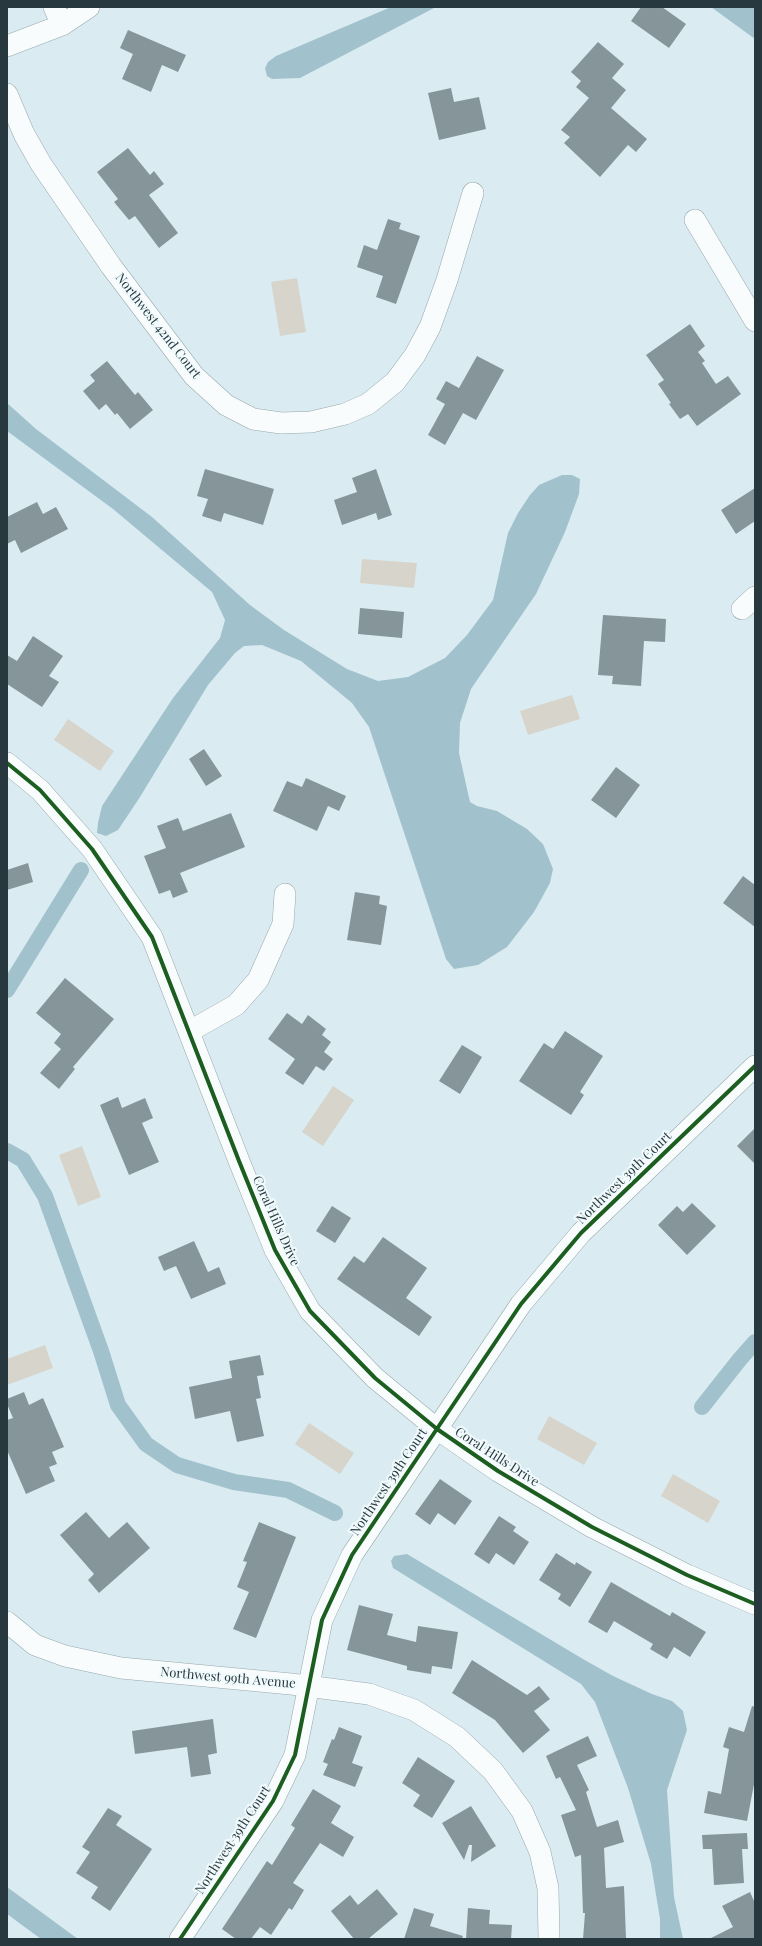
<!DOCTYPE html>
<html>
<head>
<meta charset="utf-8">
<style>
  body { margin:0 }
  #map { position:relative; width:762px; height:1946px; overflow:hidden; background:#daecf2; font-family:"Playfair Display",serif }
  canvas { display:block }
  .frame { position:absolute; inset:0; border:8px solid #27393e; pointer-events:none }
</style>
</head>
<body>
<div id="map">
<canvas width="762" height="1946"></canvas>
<div class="frame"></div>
</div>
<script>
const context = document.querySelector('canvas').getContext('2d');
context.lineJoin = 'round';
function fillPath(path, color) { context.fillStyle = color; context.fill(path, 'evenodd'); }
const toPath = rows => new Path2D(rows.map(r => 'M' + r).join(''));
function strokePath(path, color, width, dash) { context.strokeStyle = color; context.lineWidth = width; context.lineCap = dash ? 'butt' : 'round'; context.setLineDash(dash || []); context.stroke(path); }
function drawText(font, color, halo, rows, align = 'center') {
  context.font = font + ' "Playfair Display",serif'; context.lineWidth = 4; context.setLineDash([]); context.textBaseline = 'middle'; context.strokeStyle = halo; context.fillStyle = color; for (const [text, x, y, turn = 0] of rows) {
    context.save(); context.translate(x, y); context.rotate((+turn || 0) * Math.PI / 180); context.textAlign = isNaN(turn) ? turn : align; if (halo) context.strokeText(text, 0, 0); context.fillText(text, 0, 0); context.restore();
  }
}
fillPath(toPath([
  [297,278,306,332,280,336,271,282],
  [362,559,417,563,414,588,360,583],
  [572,695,580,719,528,735,520,711],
  [68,719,114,751,100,771,54,740],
  [333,1086,354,1100,323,1146,302,1132],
  [82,1146,101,1197,78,1206,59,1155],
  [45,1345,53,1368,7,1385,7,1359],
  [549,1416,597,1443,584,1465,537,1439],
  [309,1423,354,1453,340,1474,295,1444],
  [673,1474,720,1501,708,1523,661,1496]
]), '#d7d4cb');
fillPath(toPath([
  [391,7,436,7,300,78,272,79,267,76,265,68,268,62,276,56],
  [711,7,755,7,755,39],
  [7,403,36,429,152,517,250,605,284,630,347,669,378,681,408,677,445,658,467,635,493,600,508,533,518,513,530,495,539,485,562,475,572,475,580,479,579,494,565,532,536,594,471,689,460,723,459,753,470,802,477,806,497,811,527,829,543,844,553,869,550,883,534,912,507,947,478,965,454,969,446,959,369,727,352,703,301,661,262,645,244,646,235,653,208,685,140,797,118,830,106,836,97,833,98,823,102,806,173,698,220,638,225,620,212,592,113,509,7,431],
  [407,1554,583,1659,613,1676,652,1694,672,1701,683,1711,687,1730,667,1790,674,1897,683,1939,660,1939,660,1919,651,1864,628,1788,595,1702,581,1684,393,1568,391,1561,394,1556],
  [7,1887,78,1939,41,1939,7,1914]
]), '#a1c2cc');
strokePath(toPath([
  [7,990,81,870],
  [7,1151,23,1160,45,1196,101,1351,118,1405,146,1444,177,1465,234,1482,288,1490,335,1513],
  [702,1407,740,1359,755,1342]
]), '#a1c2cc', 16);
fillPath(toPath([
  [641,7,662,7,686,24,669,48,631,21],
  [128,30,186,55,178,72,162,65,151,92,122,79,133,54,120,48],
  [598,42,624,64,612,78,626,90,611,108,647,139,636,152,628,145,600,177,564,143,570,137,561,130,589,98,576,87,581,81,571,72],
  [451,88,454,102,479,97,486,129,439,140,428,93],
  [128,148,150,175,154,171,164,184,149,195,178,233,159,248,135,216,129,220,114,202,118,199,97,172],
  [388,219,401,223,399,229,420,236,396,304,376,297,383,276,357,267,364,245,377,250],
  [690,324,705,346,698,352,705,361,702,363,716,384,728,376,741,394,697,426,688,414,680,419,669,404,671,403,658,384,664,380,646,355],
  [477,356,504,370,476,420,463,413,445,445,428,435,445,404,436,399,446,381,459,388],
  [107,361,135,395,138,392,153,410,130,429,117,413,115,415,106,404,99,410,83,391,95,381,90,375],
  [205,469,274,489,263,525,224,513,221,522,202,516,208,499,197,496],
  [376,469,392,515,378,520,376,513,342,525,334,500,357,492,352,478],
  [755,488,755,521,736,534,721,510],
  [37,502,43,514,56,507,68,529,21,553,15,540,7,544,7,517],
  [360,608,404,612,402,638,358,634],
  [603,615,666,619,665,642,644,641,641,686,612,684,613,676,598,675],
  [33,636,63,656,49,676,59,682,42,707,7,684,7,655,17,661],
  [204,749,222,776,206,786,189,759],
  [616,767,640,785,616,818,591,800],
  [306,778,346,796,339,811,328,806,317,831,273,811,287,781,302,787],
  [231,813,245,847,180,873,188,892,173,898,170,890,159,894,144,856,166,848,157,826,178,818,183,831],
  [28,863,33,882,7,890,7,870],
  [743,876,755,885,755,927,723,903],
  [355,892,380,896,379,904,387,906,381,945,347,940],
  [65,978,114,1019,73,1067,75,1069,59,1089,40,1073,61,1049,54,1043,61,1034,36,1013],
  [287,1013,302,1024,308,1015,326,1029,322,1035,331,1042,324,1052,333,1059,324,1071,316,1066,303,1085,285,1073,295,1059,268,1039],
  [565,1031,603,1056,580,1092,584,1095,571,1115,519,1081,544,1043,553,1049],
  [462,1045,482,1057,460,1094,439,1081],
  [118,1097,122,1108,145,1098,153,1118,142,1123,159,1162,129,1175,100,1105],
  [755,1128,755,1164,737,1146],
  [692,1203,716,1226,687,1255,658,1225,677,1206,683,1212],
  [332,1206,351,1218,335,1243,316,1231],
  [383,1237,427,1268,406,1298,432,1317,419,1336,337,1279,354,1256,364,1263],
  [194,1241,208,1272,219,1267,226,1284,191,1299,176,1266,164,1271,158,1257],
  [260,1355,264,1375,257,1376,261,1398,256,1399,264,1436,237,1442,230,1411,195,1419,189,1387,232,1378,229,1361],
  [24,1392,29,1405,43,1398,64,1447,52,1452,57,1464,49,1467,55,1481,26,1494,7,1450,7,1420,13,1418,7,1404,7,1399],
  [440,1479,472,1501,455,1525,438,1513,430,1525,415,1514],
  [86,1512,109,1538,127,1522,150,1548,99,1593,88,1580,94,1574,60,1535],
  [499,1516,516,1527,513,1531,529,1542,514,1565,496,1553,489,1564,474,1554],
  [259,1522,296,1537,256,1638,233,1629,249,1592,237,1587,247,1562,243,1561],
  [556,1553,575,1565,576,1562,592,1572,570,1607,558,1599,561,1594,539,1580],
  [611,1582,670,1616,672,1612,706,1632,690,1657,674,1647,667,1659,650,1649,653,1644,614,1621,607,1633,588,1622],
  [359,1605,393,1614,387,1635,416,1642,418,1626,458,1632,452,1669,432,1666,431,1674,407,1670,407,1666,347,1650],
  [472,1660,527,1695,539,1686,550,1699,534,1711,550,1730,523,1753,495,1720,452,1693],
  [752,1706,755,1707,755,1779,747,1821,704,1813,708,1791,721,1794,729,1749,723,1747,729,1727,744,1732],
  [213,1719,217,1753,208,1755,211,1774,191,1777,187,1747,135,1754,132,1731],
  [339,1727,362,1736,352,1763,363,1767,355,1787,323,1775,328,1764,323,1762,332,1739,334,1740],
  [588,1736,597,1756,577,1765,589,1790,586,1792,597,1827,618,1820,624,1842,604,1848,606,1888,624,1886,626,1939,583,1939,585,1913,583,1913,581,1855,575,1857,561,1815,576,1810,560,1777,556,1779,546,1756],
  [418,1757,455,1781,432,1818,413,1806,420,1795,402,1783],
  [313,1789,341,1806,331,1823,354,1837,343,1857,320,1843,293,1883,304,1890,292,1910,289,1908,271,1935,260,1927,251,1939,236,1939,222,1929,267,1861,272,1865,295,1828,291,1825],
  [471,1806,496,1846,471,1862,472,1845,469,1845,464,1860,442,1823],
  [108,1808,122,1816,116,1825,152,1849,110,1911,91,1898,98,1887,76,1873,90,1852,82,1847],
  [747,1833,748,1849,742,1849,744,1883,714,1885,712,1849,703,1849,702,1835],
  [377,1889,398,1914,368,1939,354,1939,331,1911,350,1895,358,1905],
  [750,1892,755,1903,755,1939,709,1939,733,1927,722,1906],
  [414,1908,434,1914,430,1926,463,1936,462,1939,404,1939],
  [468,1908,490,1910,489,1924,512,1925,511,1939,466,1939]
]), '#86959a');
const minor = toPath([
  [54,7,62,25],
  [7,46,62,25,89,7],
  [7,94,24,134,41,164,111,266,194,376,226,405,253,419,281,423,311,422,345,414,368,404,395,382,415,355,430,327,447,280,473,193],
  [695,220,755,321],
  [742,609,755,597],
  [7,763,40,790,92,849,152,937,239,1161,275,1250,310,1311,375,1378,437,1429,498,1471,592,1527,687,1575,755,1604],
  [190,1031,236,1005,258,980,283,924,285,894],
  [7,1622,35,1645,65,1656,121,1668,291,1684,369,1694,414,1710,457,1737,493,1771,522,1811,540,1852,548,1888,549,1939],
  [180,1939,273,1801,295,1755,322,1620,352,1555,521,1304,581,1233,755,1066]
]);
strokePath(minor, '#97a7ac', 22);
strokePath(minor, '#f9fcfd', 21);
strokePath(toPath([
  [7,763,40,790,92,849,152,937,239,1161,275,1250,310,1311,375,1378,437,1429,498,1471,592,1527,687,1575,755,1604],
  [180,1939,273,1801,295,1755,322,1620,352,1555,521,1304,581,1233,755,1066]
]), '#1b5e20', 4);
drawText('13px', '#27393e', '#f1fafc', [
  ["Northwest 42nd Court",158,326,52],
  ["Northwest 39th Court",624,1178,-44],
  ["Coral Hills Drive",276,1221,66],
  ["Coral Hills Drive",497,1457,33],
  ["Northwest 39th Court",389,1482,-56],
  ["Northwest 99th Avenue",228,1678,5],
  ["Northwest 39th Court",233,1840,-57]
]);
</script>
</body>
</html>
